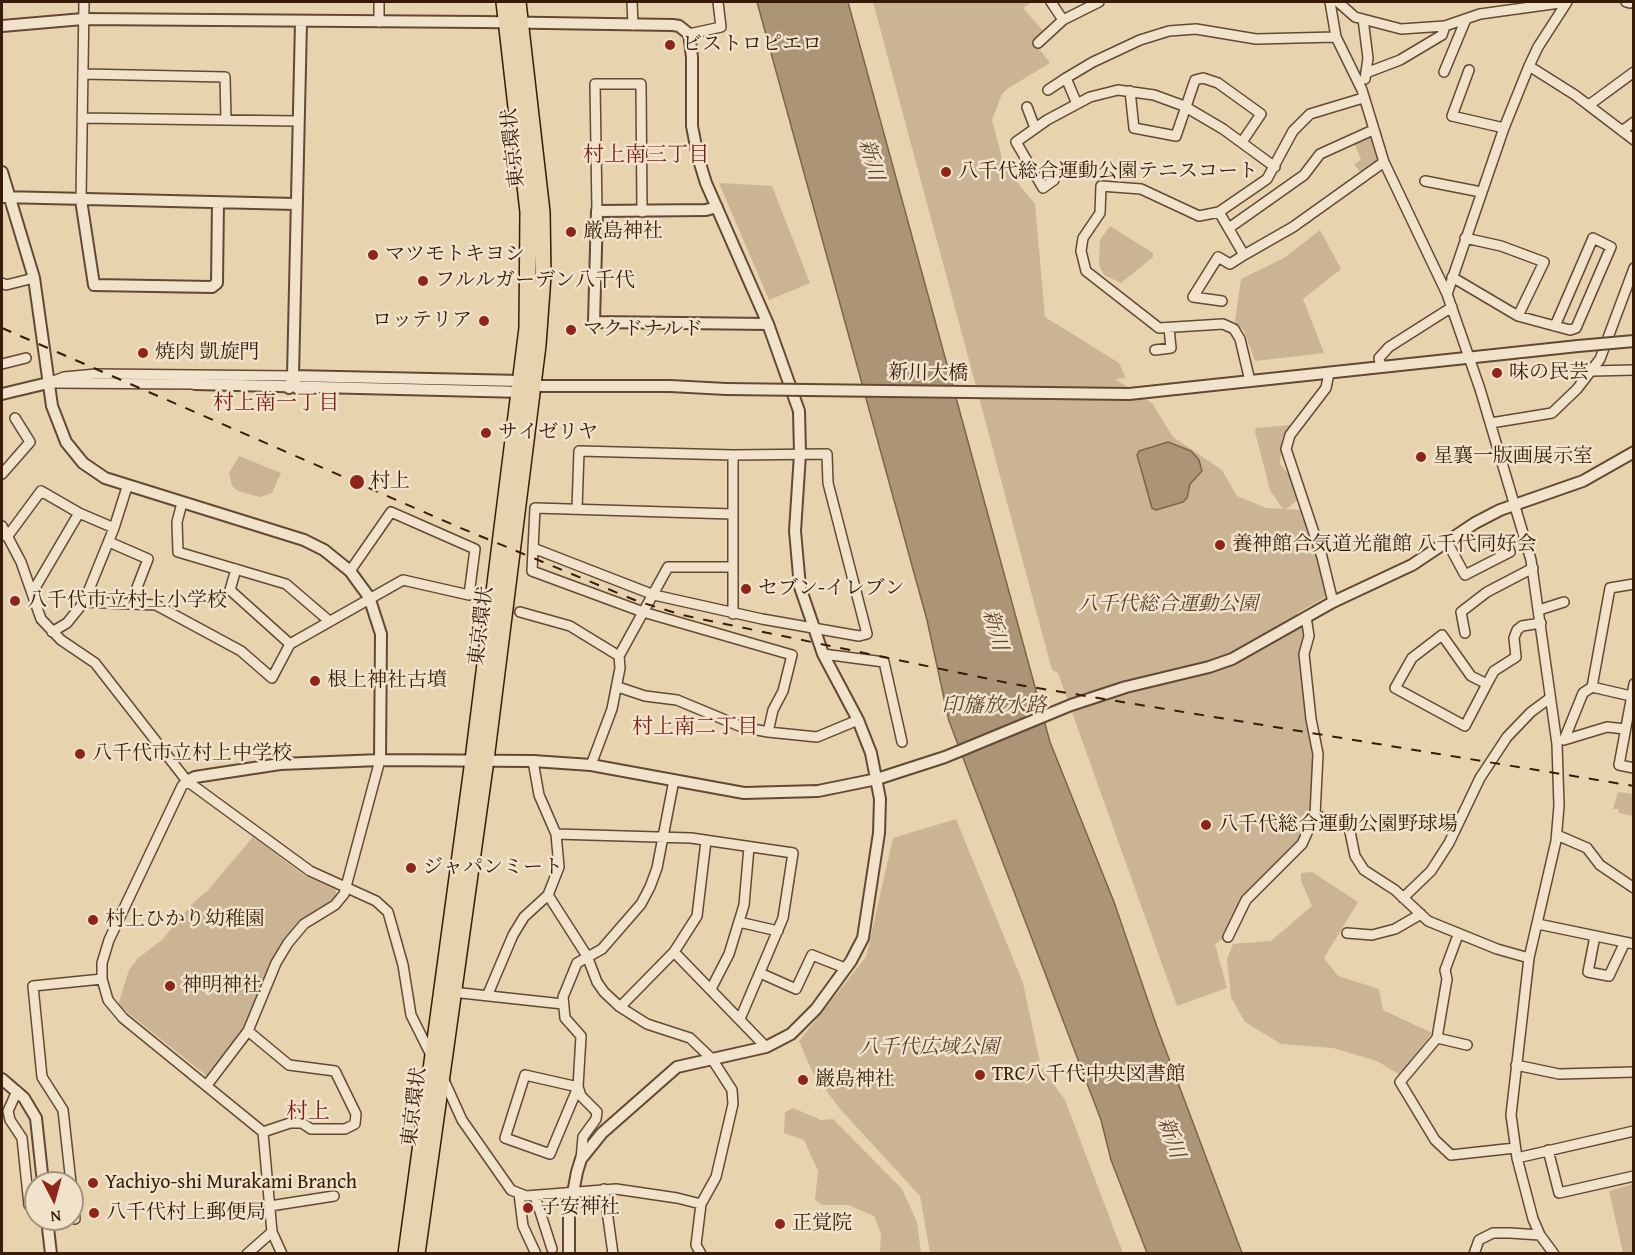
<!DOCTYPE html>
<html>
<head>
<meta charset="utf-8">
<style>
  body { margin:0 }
  #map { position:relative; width:1635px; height:1255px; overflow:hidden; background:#e8d3af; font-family:"Gentium Book Plus",serif }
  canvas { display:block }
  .frame { position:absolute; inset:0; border:3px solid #381b08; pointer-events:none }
  .north { position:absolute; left:24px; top:1171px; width:60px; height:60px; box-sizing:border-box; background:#f0e2cb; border:2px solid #a6927d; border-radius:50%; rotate:174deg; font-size:16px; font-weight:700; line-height:24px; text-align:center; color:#381b08 }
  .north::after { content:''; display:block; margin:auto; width:21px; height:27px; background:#8f2418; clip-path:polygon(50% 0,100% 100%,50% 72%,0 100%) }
</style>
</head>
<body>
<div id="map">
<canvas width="1635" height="1255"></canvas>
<div class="frame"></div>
<div class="north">N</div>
</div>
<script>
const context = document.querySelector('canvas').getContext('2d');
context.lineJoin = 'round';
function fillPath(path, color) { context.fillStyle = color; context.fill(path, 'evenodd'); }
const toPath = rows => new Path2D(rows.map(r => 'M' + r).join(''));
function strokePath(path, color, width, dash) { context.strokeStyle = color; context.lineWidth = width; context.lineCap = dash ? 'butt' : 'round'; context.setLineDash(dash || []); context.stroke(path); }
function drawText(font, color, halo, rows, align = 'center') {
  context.font = font + ' "Gentium Book Plus","Noto Serif JP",serif'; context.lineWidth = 5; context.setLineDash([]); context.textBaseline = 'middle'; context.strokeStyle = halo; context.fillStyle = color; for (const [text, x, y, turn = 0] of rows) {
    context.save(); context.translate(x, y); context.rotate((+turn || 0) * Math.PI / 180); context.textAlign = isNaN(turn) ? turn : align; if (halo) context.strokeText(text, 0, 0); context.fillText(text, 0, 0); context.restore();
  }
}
fillPath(toPath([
  [873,2,1032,2,1023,8,1045,33,1035,43,1050,63,1007,89,1002,94,992,120,1004,166,1035,204,1045,317,1119,363,1126,378,1115,379,1152,403,1173,437,1222,470,1237,496,1266,508,1304,510,1327,596,1297,613,1305,636,1314,754,1311,817,1307,830,1287,856,1264,874,1246,894,1230,919,1223,939,1215,944,1227,988,1177,1006,1058,673,1052,670],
  [1370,136,1379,162,1361,173,1354,164,1361,160,1354,142],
  [719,183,772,186,810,283,769,300],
  [1110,226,1153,253,1153,257,1121,283,1104,275,1099,265,1100,240],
  [1320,230,1341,269,1303,299,1324,353,1255,361,1244,331,1235,322,1241,279,1284,258],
  [1290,425,1282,438,1280,464,1289,475,1299,499,1286,509,1282,508,1270,490,1255,432,1256,428],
  [239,456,281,473,272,493,260,497,238,491,232,486,229,473],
  [1618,792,1633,794,1633,816,1619,813,1618,809,1613,809],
  [956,819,1023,983,1041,1067,1065,1100,1123,1253,930,1253,920,1196,840,1109,812,1071,799,1041,866,957,893,838],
  [253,837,305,876,336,890,337,899,303,920,282,942,248,1022,207,1076,118,1005,129,970,138,958,162,940,192,904,208,890],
  [1312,872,1358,902,1324,958,1338,976,1379,989,1383,1010,1432,1033,1400,1075,1377,1061,1333,1048,1281,1044,1245,1022,1231,997,1227,959,1233,944,1271,941,1312,906,1301,881,1301,873],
  [793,1108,821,1120,833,1119,902,1189,917,1222,921,1253,880,1253,881,1233,874,1216,848,1205,822,1205,815,1200,818,1171,804,1140,784,1133,785,1112],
  [1633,1184,1633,1253,1623,1253,1609,1191]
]), '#cab493');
const water = toPath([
  [757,2,848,2,1050,742,1114,902,1157,1027,1242,1253,1147,1253,1111,1160,1101,1120,949,721,927,620,757,2],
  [1168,442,1191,451,1199,460,1202,471,1190,484,1187,498,1183,502,1156,510,1152,508,1137,455,1139,451,1168,442]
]);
fillPath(water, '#ac9476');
strokePath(water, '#7e644a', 1.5);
strokePath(toPath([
  [469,595,520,612]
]), '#c5ae8e', 9, [9, 4.5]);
const minor = toPath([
  [632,2,633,25],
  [1051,2,1063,20],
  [1330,2,1336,37,1362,90,1384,162,1447,294],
  [1338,2,1355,17,1401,29,1445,26,1480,14,1567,2],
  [1626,2,1630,3],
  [1363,19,1368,58,1365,79],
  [379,22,379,2],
  [689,34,721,27,718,2],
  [1038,43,1063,20,1099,2],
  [1529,66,1575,95,1634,140],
  [1469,70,1452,116,1504,128],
  [1444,72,1466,19],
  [1366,73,1400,60,1442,35,1445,26],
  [84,74,225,77,226,120],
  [1048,90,1066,78],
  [1130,91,1134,128,1176,136,1195,80,1203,78,1218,83,1261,114,1242,142],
  [1077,104,1066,78,1093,62,1140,40,1169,31,1196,29,1256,39,1336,37],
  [1589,105,1634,72],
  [1027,107,1035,128],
  [83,118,297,121],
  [1622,131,1634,122],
  [1054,180,1043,188,1016,142,1047,120,1090,97,1118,90,1154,95,1184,106,1223,129,1275,167],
  [1425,181,1481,192],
  [81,200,84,2],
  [597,211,595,84,641,84,642,212],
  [1219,212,1244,255,1293,227,1384,162],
  [1229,228,1304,175,1320,154,1373,130],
  [1465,238,1501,246,1544,262,1518,316],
  [1452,277,1518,316,1555,326,1570,330,1576,328,1611,247,1593,238,1555,326],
  [2,283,6,285,34,278],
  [1222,301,1193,297,1218,257,1230,264,1244,255],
  [1155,350,1171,348,1169,328],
  [2,364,26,358],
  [1381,367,1379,358,1389,347,1452,307],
  [1592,371,1634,370],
  [1329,373,1326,388,1290,435,1286,449,1322,557,1333,602],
  [1250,381,1240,339,1234,329,1223,324,1159,328,1086,271,1081,251,1083,238,1100,213,1101,186,1141,189,1199,216,1219,212,1267,179,1293,131,1310,114,1363,98],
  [48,383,64,377,96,374,293,376],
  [51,383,195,384],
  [1491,423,1552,413,1577,389,1600,359,1634,268],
  [733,455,733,614],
  [2,474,30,442,15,418],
  [182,503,177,522,178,552,286,584,328,620],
  [732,514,535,508,532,571,643,612,792,655,783,691,773,710,768,732],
  [2,526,21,562,41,619,61,640,95,663,187,781,310,871,376,901,388,912,403,965,411,1015,431,1055],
  [7,537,41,491,79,513,114,528],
  [1446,540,1465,575,1510,552,1505,539],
  [109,542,148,559,131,603],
  [533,548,654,595,762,619,859,636,867,634,828,483,827,454,733,455,579,451,577,509],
  [236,569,230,590,290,644],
  [32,593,79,513],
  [84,602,156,605,241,651,272,678,290,644,403,580,469,595,475,549,391,512,350,571],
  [1539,610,1564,602],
  [520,612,570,626,619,656],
  [52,632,67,623,84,602,114,528,127,487],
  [1465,633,1461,612,1487,592,1533,568],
  [823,654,884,662,902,742],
  [1487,684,1471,676,1442,635,1412,658,1395,688,1465,726,1487,684,1494,671,1516,657,1514,638,1517,630,1522,626,1541,623],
  [1634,684,1619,765,1634,768],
  [618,687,645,696,677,700,742,727,768,732,817,737,858,720],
  [1592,687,1631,696],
  [1564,740,1583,693,1592,687,1610,588,1634,584],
  [1564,740,1607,727,1625,729],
  [591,765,612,709,620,668,619,656,668,567,733,567],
  [187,781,182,786,109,940,102,963,102,979,108,1000,123,1018,263,1132,272,1232,282,1254],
  [1315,815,1349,827,1355,856,1364,870,1395,890,1428,921,1497,949,1529,958],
  [556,834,691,838,793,853,783,918,740,1019],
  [1557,835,1587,848,1600,865,1634,888],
  [548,895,587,956,597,982,604,992,620,1007,647,1024,690,1038,712,1059,732,1090,733,1104,716,1177,701,1204,696,1245,701,1254],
  [1403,898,1431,871,1449,843,1480,778,1507,737,1531,712,1550,698],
  [739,922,778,931],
  [1538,924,1634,944],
  [1347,933,1372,935,1395,929,1421,914],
  [1458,935,1445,970,1447,979,1437,1038,1400,1082,1435,1140,1451,1155,1515,1148],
  [1595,936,1588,972,1609,976,1625,942],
  [1228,937,1246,900,1302,844,1315,815,1318,754,1311,719,1304,654,1309,636,1306,617],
  [674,952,766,1047],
  [760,973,796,989,812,955,845,968],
  [711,989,729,954,744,905,749,847],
  [452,992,563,1004],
  [488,994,513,935,524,917,548,895,559,867,556,834,539,795,533,761],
  [620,1007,674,952,697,916,706,841],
  [248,1031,289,1065,335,1071,356,1114,355,1124,345,1129,311,1129,302,1123,290,1123,263,1132],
  [1437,1038,1467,1045],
  [1516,1065,1559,1074,1634,1072],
  [525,1075,578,1087,550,1154,505,1138,525,1075],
  [443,1078,462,1120,511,1190,526,1196,616,1189,677,1198,701,1204],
  [207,1085,248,1031,276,963,288,943,304,924,335,905,344,894,380,760],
  [17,1091,8,1111,10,1120,22,1138,29,1205],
  [1548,1150,1559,1193,1634,1176],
  [1517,1158,1634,1131],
  [581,1159,583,1137,596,1119,597,1112,581,1096,578,1087,581,1036,565,1018,563,997,577,963,602,949,641,904,650,887,657,868,674,780],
  [71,1183,63,1110,42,1077,33,986,102,979],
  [72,1188,75,1219],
  [604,1189,613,1254],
  [519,1194,523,1226,536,1254],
  [535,1196,552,1249],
  [270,1206,334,1196],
  [1540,1235,1533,1219,1517,1158,1511,1115,1529,958,1556,841,1559,806,1557,744,1531,560,1480,389,1447,294,1504,128,1529,66,1538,47,1567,2],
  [247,1254,272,1232],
  [1474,1254,1479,1240,1493,1233,1510,1233,1540,1235,1554,1254]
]);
const tertiary = toPath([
  [2,26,83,19,482,22,673,25,679,26,689,34,692,57,692,126,698,157,706,183,768,324,799,411,800,454,795,531,800,587,823,654,858,720,871,753,880,799,879,833,863,938,851,961,816,1009,791,1034,766,1047,677,1067,602,1133,581,1159,577,1172,569,1214,569,1254],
  [2,172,34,278,52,406,66,442,83,463,105,478,304,540,324,550,350,571,369,597,381,634,380,760],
  [2,197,296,204],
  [81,200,94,285,212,287,217,283,218,202],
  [717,207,706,210,597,211,594,322,768,324],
  [195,384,523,392],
  [289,388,293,376,521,381,533,386,670,386,726,389],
  [297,388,293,376,301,22],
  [2,394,48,383],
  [1129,394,1578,346],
  [187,781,195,777,280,764,380,760,533,761,591,765,744,793,818,791,877,779,945,757,1071,705,1126,687,1209,667,1232,659,1333,602,1412,565,1475,523,1500,510,1583,481,1634,452],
  [2,1079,24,1098,36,1118,43,1183],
  [47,1219,51,1254]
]);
const trunk = toPath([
  [406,1254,473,760,527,328,528,212,504,2],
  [417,1254,486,760,538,345,543,276,542,212,518,2]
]);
strokePath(minor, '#644932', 12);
strokePath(tertiary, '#644932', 14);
strokePath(trunk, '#381b08', 18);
strokePath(minor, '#f0e2cb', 9);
strokePath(tertiary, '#f0e2cb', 10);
strokePath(trunk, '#e8d3af', 15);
strokePath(toPath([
  [2,328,456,526,637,601,682,615,1013,684,1634,786]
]), '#381b08', 2, [10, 10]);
const tertiaryBridge = toPath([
  [1578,346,1634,341],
  [726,389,1129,394]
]);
strokePath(tertiaryBridge, '#644932', 14, []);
strokePath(tertiaryBridge, '#f0e2cb', 10);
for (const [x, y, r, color] of [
  [670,45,6,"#8f2418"],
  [946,172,6,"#8f2418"],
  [571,232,6,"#8f2418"],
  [373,255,6,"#8f2418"],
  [423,281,6,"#8f2418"],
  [484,321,6,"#8f2418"],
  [571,330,6,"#8f2418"],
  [143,353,6,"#8f2418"],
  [1497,373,6,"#8f2418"],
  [486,433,6,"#8f2418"],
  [1421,457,6,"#8f2418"],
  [357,482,8,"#8f2418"],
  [1220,545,6,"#8f2418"],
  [746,589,6,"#8f2418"],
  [15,601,6,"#8f2418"],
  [315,681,6,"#8f2418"],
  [80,754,6,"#8f2418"],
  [1206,825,6,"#8f2418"],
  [411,868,6,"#8f2418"],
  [93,920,6,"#8f2418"],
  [170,986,6,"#8f2418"],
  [980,1075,6,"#8f2418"],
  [803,1080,6,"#8f2418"],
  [93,1183,6,"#8f2418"],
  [528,1208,6,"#8f2418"],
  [94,1213,6,"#8f2418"],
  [780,1224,6,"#8f2418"]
]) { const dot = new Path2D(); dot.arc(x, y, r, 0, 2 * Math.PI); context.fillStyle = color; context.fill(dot); strokePath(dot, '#f0e2cb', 2); }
drawText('20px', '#381b08', '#f0e2cb', [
  ["ビストロピエロ",682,45],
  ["八千代総合運動公園テニスコート",958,172],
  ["厳島神社",583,232],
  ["マツモトキヨシ",385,255],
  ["フルルガーデン八千代",435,281],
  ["ロッテリア",472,321,"right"],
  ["マクドナルド",583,330],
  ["焼肉 凱旋門",155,353],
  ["味の民芸",1509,373],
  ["サイゼリヤ",498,433],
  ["星襄一版画展示室",1433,457],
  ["村上",370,482],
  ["養神館合気道光龍館 八千代同好会",1232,545],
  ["セブン-イレブン",758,589],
  ["八千代市立村上小学校",27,601],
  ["根上神社古墳",327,681],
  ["八千代市立村上中学校",92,754],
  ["八千代総合運動公園野球場",1218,825],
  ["ジャパンミート",423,868],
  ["村上ひかり幼稚園",105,920],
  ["神明神社",182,986],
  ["TRC八千代中央図書館",992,1075],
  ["巌島神社",815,1080],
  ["Yachiyo-shi Murakami Branch",105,1183],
  ["子安神社",540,1208],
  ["八千代村上郵便局",106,1213],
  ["正覚院",792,1224]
], 'left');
drawText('20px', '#381b08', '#f0e2cb', [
  ["東京環状",514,148,-96],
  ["新川大橋",928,374,1],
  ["東京環状",482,626,-83],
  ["東京環状",415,1107,-83]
]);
drawText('italic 20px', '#5c412b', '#f0e2cb', [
  ["八千代総合運動公園",1168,605],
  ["八千代広域公園",929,1048]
]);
drawText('21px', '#7a1f14', '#f0e2cb', [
  ["村上南三丁目",646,156],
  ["村上南一丁目",276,404],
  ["村上南二丁目",695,728]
]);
drawText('italic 21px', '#61452e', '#f0e2cb', [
  ["新川",870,160,75],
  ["新川",994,630,75],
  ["印旛放水路",994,707],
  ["新川",1170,1138,70]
]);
drawText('22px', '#7a1f14', '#f0e2cb', [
  ["村上",308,1112]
]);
</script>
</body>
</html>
